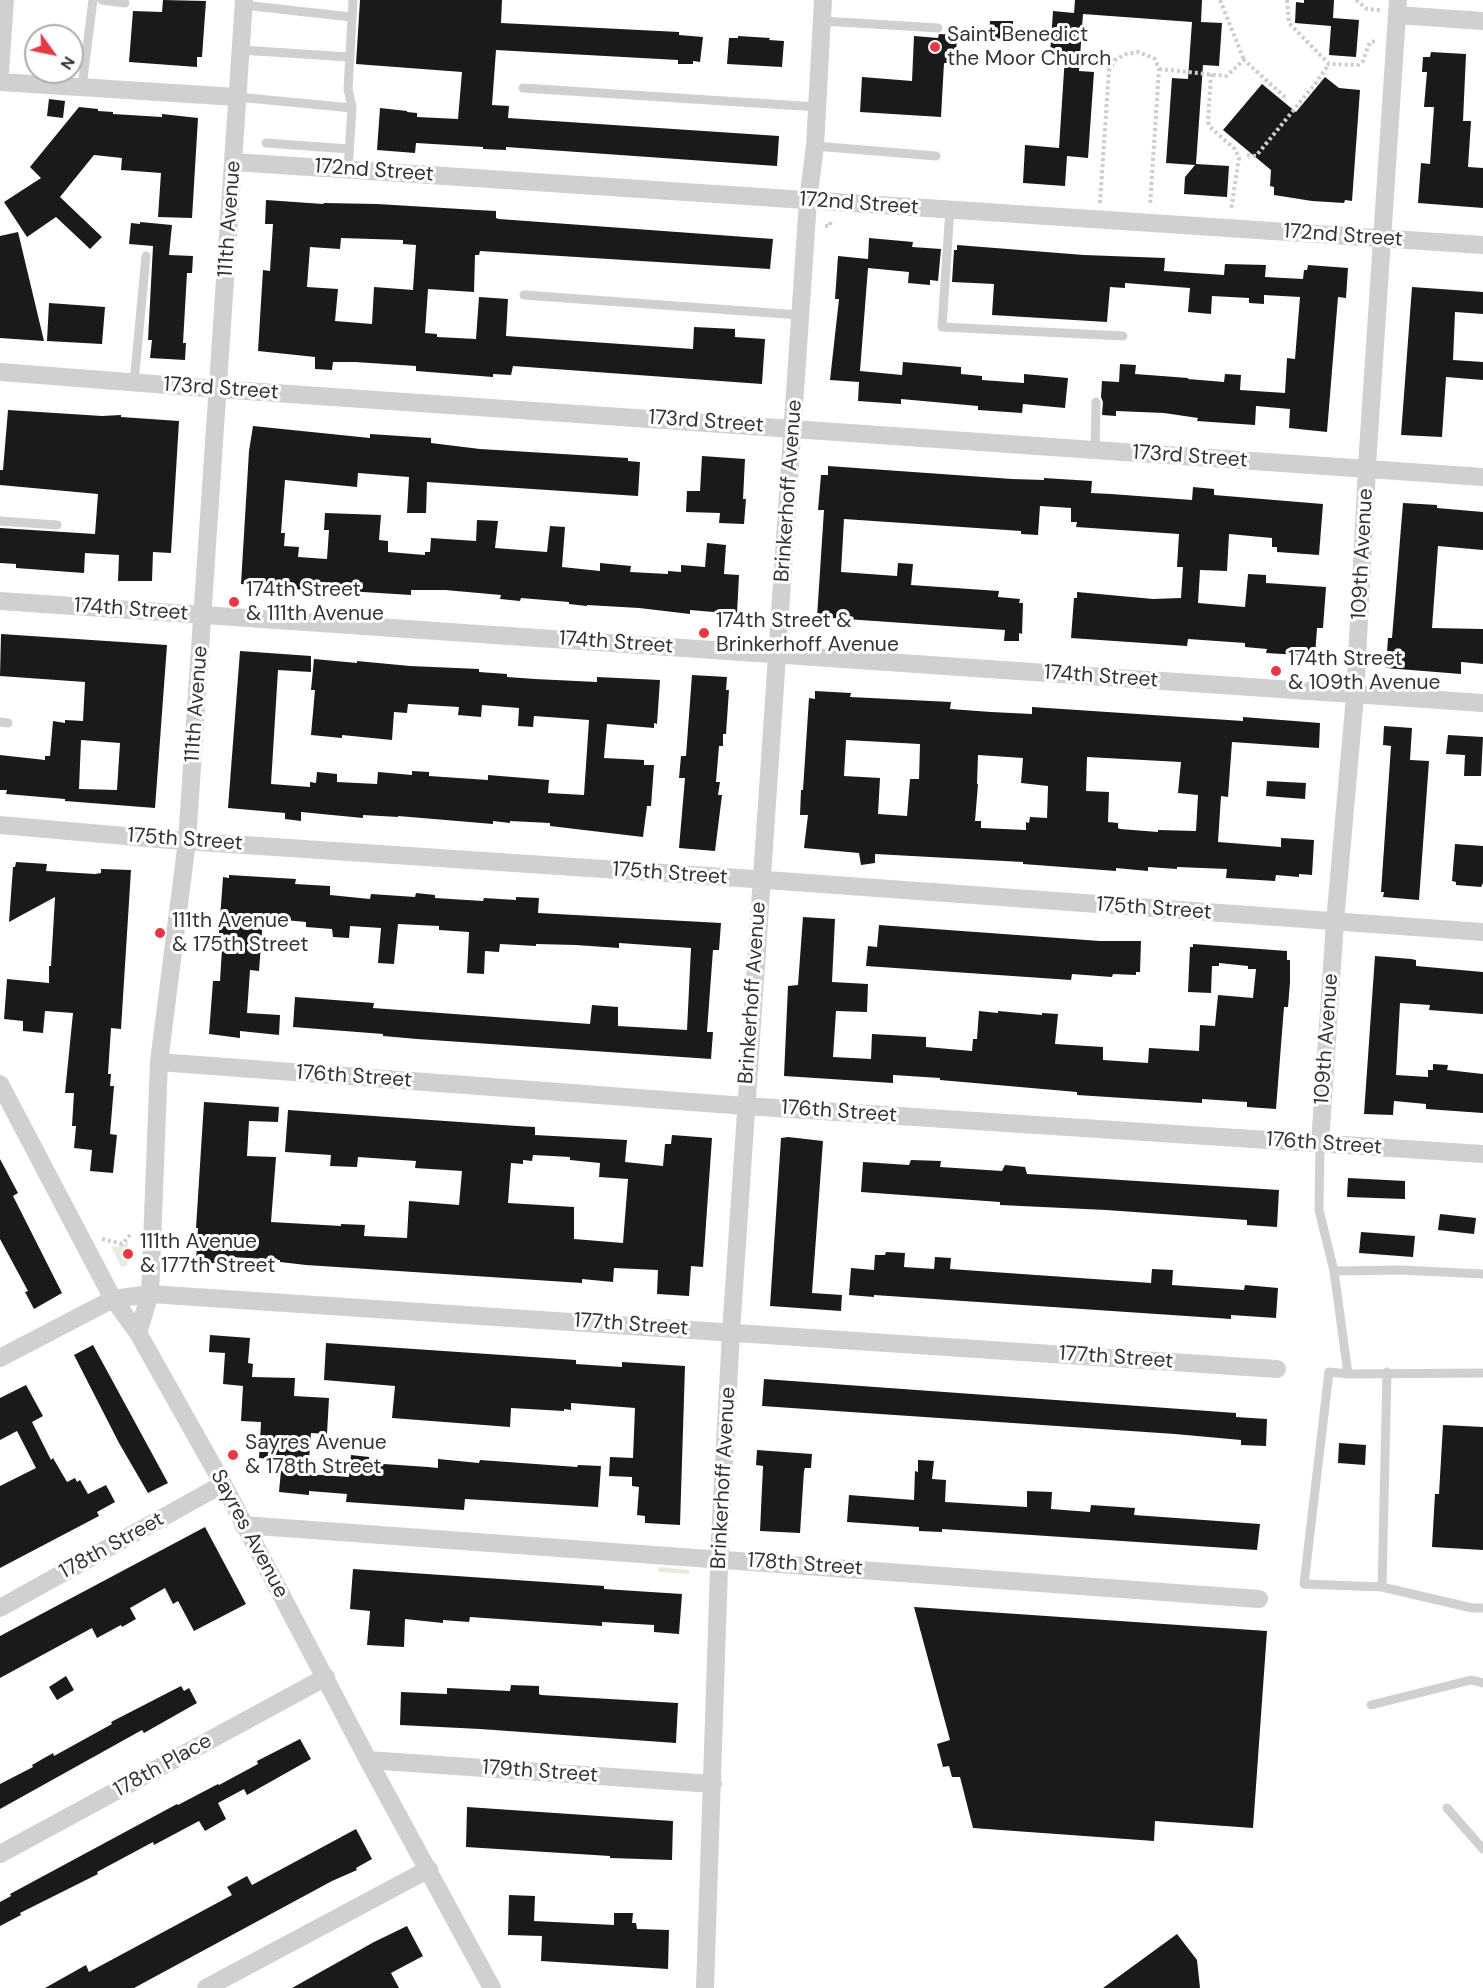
<!DOCTYPE html>
<html>
<head>
<meta charset="utf-8">
<style>
  body { margin:0 }
  #map { position:relative; width:1483px; height:1988px; overflow:hidden; background:#fff; font-family:"DM Sans",sans-serif }
  canvas { display:block }
  .north { position:absolute; left:24px; top:24px; width:60px; height:60px; box-sizing:border-box; background:#fff; border:2px solid #adadad; border-radius:50%; rotate:123deg; font-size:16px; font-weight:700; line-height:24px; text-align:center; color:#333 }
  .north::after { content:''; display:block; margin:auto; width:21px; height:27px; background:#e63946; clip-path:polygon(50% 0,100% 100%,50% 72%,0 100%) }
</style>
</head>
<body>
<div id="map">
<canvas width="1483" height="1988"></canvas>
<div class="north">N</div>
</div>
<script>
const context = document.querySelector('canvas').getContext('2d');
context.lineJoin = 'round';
function fillPath(path, color) { context.fillStyle = color; context.fill(path, 'evenodd'); }
const toPath = rows => new Path2D(rows.map(r => 'M' + r).join(''));
function strokePath(path, color, width, dash) { context.strokeStyle = color; context.lineWidth = width; context.lineCap = dash ? 'butt' : 'round'; context.setLineDash(dash || []); context.stroke(path); }
function drawText(font, color, halo, rows, align = 'center') {
  context.font = font + ' "DM Sans",sans-serif'; context.lineWidth = 6; context.setLineDash([]); context.textBaseline = 'middle'; context.strokeStyle = halo; context.fillStyle = color; for (const [text, x, y, turn = 0] of rows) {
    context.save(); context.translate(x, y); context.rotate((+turn || 0) * Math.PI / 180); context.textAlign = isNaN(turn) ? turn : align; if (halo) context.strokeText(text, 0, 0); context.fillText(text, 0, 0); context.restore();
  }
}
fillPath(toPath([
  [128,1242,127,1266,121,1267,111,1246,118,1247],
  [658,1567,689,1570,689,1574,658,1572]
]), '#e6ecdf');
fillPath(toPath([
  [163,0,206,1,202,57,197,57,197,67,129,62,133,11,162,12],
  [360,0,502,0,501,23,679,32,679,35,703,37,700,62,693,61,693,64,678,64,678,60,496,50,492,105,509,106,508,118,779,136,777,166,506,147,506,150,483,149,483,147,416,143,415,153,377,150,380,108,407,111,407,112,417,113,417,117,458,119,462,72,356,64],
  [1075,0,1202,0,1201,22,1222,23,1219,66,1203,65,1196,164,1229,166,1227,197,1184,194,1185,177,1195,165,1166,163,1172,78,1188,79,1192,22,1083,14,1079,71,1094,72,1088,158,1067,156,1065,186,1023,183,1025,145,1059,148,1065,56,1050,55,1053,11,1074,13],
  [1304,0,1334,0,1333,18,1359,20,1356,57,1329,55,1331,26,1295,23,1296,2,1304,3],
  [990,21,1013,21,1013,39,989,38],
  [939,34,957,35,956,56,953,56,953,63,944,63,941,117,860,112,862,77,912,81,914,36,938,38],
  [738,36,770,38,769,40,784,41,782,67,727,64,729,38,738,38],
  [1431,52,1466,54,1463,121,1471,121,1468,167,1483,168,1483,208,1418,203,1421,163,1430,164,1434,107,1424,107,1427,72,1422,72,1423,57,1430,57],
  [1325,77,1339,88,1360,90,1352,201,1345,200,1344,203,1312,201,1274,195,1274,187,1270,186,1271,170,1223,130,1262,84,1296,112],
  [49,99,65,101,63,118,47,116],
  [79,107,98,109,98,111,113,112,113,114,162,117,162,114,198,118,192,218,158,217,161,173,121,170,122,158,94,155,60,197,102,237,90,249,56,217,27,237,4,202,41,178,30,167],
  [266,200,323,204,324,203,377,204,477,210,496,211,496,218,499,219,773,239,770,269,480,251,479,255,475,255,474,292,428,289,425,333,437,334,437,337,476,339,479,297,508,299,506,336,693,349,694,327,735,329,735,337,765,339,762,384,513,366,511,375,493,374,493,377,416,371,416,366,355,362,333,362,332,370,315,369,315,357,258,351,263,270,270,271,273,224,265,224],
  [341,238,403,240,403,244,416,245,413,290,374,287,372,324,335,321,338,289,307,287,310,247,340,249],
  [140,222,172,225,169,255,193,256,192,273,187,273,183,343,186,343,185,360,150,358,152,340,148,340,153,246,129,244,131,223,140,224],
  [18,232,44,341,0,338,0,236],
  [869,238,913,242,912,247,941,249,938,281,930,280,930,285,908,283,909,272,868,268,860,371,902,375,903,362,961,367,961,374,982,376,982,380,1024,383,1024,374,1068,378,1065,408,1023,404,1022,413,978,410,978,406,901,399,901,404,858,401,859,382,830,380,839,299,835,299,838,256,868,259],
  [957,245,1084,255,1165,258,1164,271,1224,275,1225,264,1266,265,1265,277,1303,279,1304,270,1307,270,1308,265,1348,268,1346,298,1338,297,1327,432,1289,428,1290,409,1256,406,1255,425,1197,421,1198,418,1164,413,1116,411,1116,416,1102,415,1103,402,1101,397,1102,381,1119,382,1120,364,1136,365,1135,374,1188,378,1188,379,1224,382,1225,374,1241,375,1240,390,1285,393,1287,358,1295,359,1300,297,1264,295,1264,304,1249,303,1249,298,1212,296,1211,314,1188,312,1190,288,1125,283,1125,288,1110,287,1107,322,992,315,994,284,952,282,954,250,957,250],
  [1412,287,1483,292,1483,314,1455,312,1453,360,1483,362,1483,380,1446,377,1442,437,1401,435],
  [49,303,105,307,102,344,47,341],
  [8,410,102,416,121,415,121,417,179,421,171,553,153,552,152,581,118,581,119,555,85,553,84,573,16,568,16,564,0,563,0,528,95,534,98,494,0,485,0,470,3,470],
  [253,426,370,438,370,434,431,438,431,443,480,449,628,458,628,461,640,462,638,496,427,482,426,513,407,513,409,477,358,473,357,487,285,480,281,533,285,533,284,546,299,547,298,557,327,559,329,530,324,530,325,513,381,515,379,540,388,541,388,552,425,555,425,552,430,552,431,538,476,541,477,520,498,521,495,548,547,552,550,526,565,527,562,567,600,571,600,563,631,566,630,572,668,574,668,571,681,572,681,565,705,567,707,543,726,545,724,574,739,575,737,614,690,610,690,614,639,608,587,605,587,606,569,604,569,602,521,598,520,601,500,599,501,595,445,590,411,590,411,595,315,589,315,591,241,584,249,451],
  [702,456,745,459,743,499,746,499,744,524,719,523,720,513,686,512,687,491,700,491],
  [828,466,1012,479,1044,480,1044,478,1092,481,1091,493,1111,494,1192,500,1193,487,1214,489,1214,495,1323,504,1319,555,1277,552,1277,547,1272,547,1272,538,1229,534,1227,571,1200,570,1198,603,1245,607,1248,574,1266,575,1266,583,1326,587,1323,628,1317,628,1315,656,1266,653,1267,649,1245,647,1245,643,1188,639,1187,646,1071,638,1074,598,1077,598,1077,592,1153,599,1181,598,1183,567,1177,567,1179,534,1076,527,1077,522,1071,522,1071,508,1040,506,1038,535,1021,534,1021,531,844,519,841,572,897,576,898,563,913,564,911,585,999,591,998,597,1020,599,1019,603,1023,603,1022,634,1019,633,1019,641,1004,641,1005,630,817,617,824,510,818,510,821,475,828,475],
  [1403,503,1437,505,1437,508,1483,512,1483,550,1438,546,1432,628,1483,629,1483,664,1461,662,1461,674,1386,668,1388,638,1392,638],
  [1,634,167,645,155,808,65,801,65,799,6,794,7,790,0,790,0,755,45,760,45,756,50,756,53,721,65,723,65,720,83,721,85,682,0,676],
  [81,740,120,743,117,790,79,789],
  [240,651,311,656,311,672,278,670,271,784,310,787,310,782,316,783,317,772,337,774,337,782,377,784,378,772,412,775,412,771,429,772,429,776,488,780,488,775,549,780,548,793,584,795,589,720,534,716,533,727,518,726,519,708,482,705,481,717,458,715,459,707,408,704,407,713,394,712,392,740,342,735,342,738,311,735,315,690,311,690,314,659,357,663,357,661,410,666,479,669,479,672,507,674,507,677,535,679,597,682,597,677,660,680,657,724,654,723,654,728,607,724,604,758,644,760,644,765,654,765,651,806,647,806,643,837,550,826,550,823,510,821,510,823,493,821,493,824,398,816,398,817,363,815,363,818,301,812,301,821,285,819,285,813,228,808],
  [692,675,727,677,726,690,729,690,726,734,723,734,723,746,719,746,716,782,720,782,718,795,722,795,715,851,679,848,685,778,679,778,681,756,686,756],
  [815,691,851,693,850,697,951,702,950,709,991,712,1032,714,1032,707,1243,721,1243,717,1320,723,1319,748,1232,742,1228,797,1221,796,1218,842,1281,847,1281,838,1314,840,1312,875,1299,874,1299,877,1276,875,1275,881,1226,878,1227,869,1177,867,1177,869,1148,867,1148,871,1116,868,1116,871,1023,864,1023,862,875,854,875,863,861,865,859,853,804,848,808,815,800,815,801,790,803,790,809,698,815,699],
  [846,740,920,744,919,779,910,779,907,816,878,814,880,778,844,776],
  [978,755,1023,758,1021,783,1048,786,1047,818,1030,817,1029,823,1026,822,1026,830,981,828,981,821,975,821,978,784,977,784],
  [1087,757,1181,762,1178,793,1198,795,1196,831,1158,830,1158,832,1120,829,1118,828,1118,823,1108,822,1109,792,1086,791],
  [1384,726,1412,728,1410,760,1429,761,1419,900,1383,897,1384,892,1381,892,1391,746,1383,745],
  [1448,735,1483,737,1481,776,1464,776,1465,755,1446,754],
  [1267,781,1306,783,1305,799,1266,796],
  [1455,844,1483,846,1483,883,1481,887,1456,885,1456,882,1452,881],
  [16,862,47,864,46,871,95,874,101,873,101,869,131,870,121,1029,111,1028,108,1074,111,1074,110,1086,114,1086,110,1134,117,1135,113,1173,90,1171,92,1150,74,1148,76,1126,72,1126,74,1093,65,1093,73,1013,45,1011,43,1033,23,1031,23,1021,4,1019,7,979,49,983,49,966,51,966,55,897,9,922,13,867,15,867],
  [229,875,296,879,295,884,330,886,330,895,370,899,371,894,415,897,416,893,435,895,435,898,483,901,484,898,516,900,516,897,539,898,538,913,721,923,719,950,713,950,709,1004,707,1032,713,1032,711,1059,417,1039,383,1036,383,1034,293,1027,295,997,374,1003,373,1008,590,1024,592,1005,618,1007,618,1026,687,1030,691,948,619,943,619,948,576,945,536,944,536,946,500,944,499,952,485,951,484,974,467,973,469,932,439,930,439,926,398,924,394,964,378,963,381,928,350,926,349,938,333,937,332,929,306,927,306,922,263,918,259,971,250,970,247,1013,280,1015,279,1035,240,1031,240,1038,209,1034,213,981,220,981,223,933,219,933,223,877,229,878],
  [803,917,835,919,832,982,868,984,867,1012,836,1011,833,1057,871,1059,872,1034,926,1037,926,1047,972,1051,973,1039,977,1039,979,1011,998,1013,998,1011,1042,1015,1042,1013,1058,1014,1055,1044,1103,1047,1103,1060,1148,1063,1149,1048,1199,1051,1200,1025,1215,1026,1218,995,1253,998,1256,969,1248,969,1248,966,1219,963,1219,966,1212,966,1211,993,1188,992,1190,947,1193,947,1193,944,1287,951,1287,960,1290,960,1290,982,1288,1007,1284,1007,1276,1109,1247,1107,1247,1102,1202,1099,1202,1103,1077,1095,1077,1092,940,1080,940,1078,893,1075,893,1083,784,1076,788,986,798,985],
  [879,925,1100,941,1141,941,1140,972,1136,972,1136,975,1113,974,1112,977,1072,974,1071,980,866,966,868,946,877,947],
  [1375,956,1411,959,1416,960,1416,966,1483,972,1483,1014,1429,1010,1430,1005,1400,1003,1396,1075,1428,1077,1428,1070,1433,1070,1433,1064,1448,1065,1447,1070,1483,1074,1483,1113,1426,1109,1426,1104,1394,1101,1393,1115,1364,1114],
  [204,1102,279,1107,278,1122,249,1121,247,1156,276,1157,271,1222,341,1226,341,1224,365,1225,364,1236,407,1238,409,1201,459,1205,462,1171,415,1168,416,1161,358,1157,357,1167,330,1166,331,1155,285,1152,288,1110,517,1126,535,1127,535,1135,627,1140,625,1162,663,1166,665,1144,671,1144,672,1135,712,1138,703,1267,691,1266,689,1296,657,1294,658,1270,614,1268,613,1282,582,1279,582,1283,306,1265,280,1262,280,1260,231,1257,230,1264,196,1262,198,1228,196,1228],
  [533,1155,570,1157,570,1160,600,1163,599,1177,628,1179,623,1243,574,1239,574,1207,508,1203,511,1163,523,1164,523,1160,532,1161],
  [788,1137,823,1141,812,1293,842,1295,841,1311,770,1306,781,1138],
  [0,1159,18,1193,13,1196,62,1293,34,1309,25,1292,28,1291,0,1239],
  [911,1160,941,1161,940,1167,1002,1171,1005,1165,1025,1167,1027,1174,1279,1190,1277,1227,1247,1225,1247,1220,1106,1210,1000,1205,1000,1202,861,1192,863,1162,909,1165],
  [1348,1178,1405,1181,1405,1199,1347,1197],
  [1440,1214,1476,1218,1474,1234,1438,1230],
  [1361,1232,1415,1236,1413,1257,1359,1253],
  [886,1252,905,1253,904,1267,934,1269,935,1257,951,1258,950,1269,1151,1283,1152,1269,1173,1270,1172,1285,1244,1290,1245,1285,1278,1288,1276,1318,1231,1315,1231,1319,874,1295,874,1297,849,1295,851,1268,874,1270,875,1255,885,1255],
  [210,1335,250,1338,248,1363,253,1364,252,1377,295,1378,294,1396,329,1398,327,1434,311,1433,308,1474,349,1477,351,1455,369,1457,369,1463,428,1467,438,1468,438,1459,479,1463,480,1460,577,1467,578,1465,601,1466,598,1507,465,1499,464,1510,346,1502,347,1494,309,1491,309,1495,279,1492,282,1460,259,1458,261,1422,241,1421,243,1386,223,1384,225,1353,209,1352],
  [326,1343,576,1360,576,1364,622,1367,622,1362,685,1366,680,1525,645,1523,645,1516,637,1515,639,1487,632,1486,632,1477,609,1476,610,1457,633,1458,635,1408,571,1403,571,1410,564,1409,564,1411,511,1408,510,1427,392,1418,395,1386,324,1380],
  [93,1345,168,1483,148,1493,119,1443,74,1355],
  [764,1379,1236,1413,1236,1417,1267,1419,1266,1446,1241,1445,1241,1440,1175,1434,762,1406],
  [26,1385,43,1416,32,1422,51,1460,53,1458,67,1482,75,1478,77,1482,80,1480,88,1494,106,1485,115,1502,97,1512,99,1516,0,1568,0,1486,36,1468,17,1431,0,1440,0,1398],
  [1443,1425,1483,1427,1483,1550,1432,1547,1435,1494,1439,1494],
  [1339,1443,1366,1445,1365,1465,1338,1463],
  [757,1450,812,1454,811,1468,805,1468,804,1471,800,1533,760,1531,763,1467,763,1466,756,1465],
  [918,1460,934,1461,932,1479,946,1480,945,1502,1027,1507,1027,1491,1052,1492,1051,1509,1090,1512,1091,1505,1135,1508,1134,1515,1260,1524,1257,1550,942,1529,942,1532,919,1531,919,1527,847,1522,849,1495,914,1500,915,1471,918,1472],
  [205,1527,246,1604,194,1631,178,1601,173,1604,165,1588,130,1608,136,1619,122,1627,121,1625,97,1638,92,1628,0,1678,0,1636],
  [353,1569,604,1586,604,1589,682,1594,679,1634,654,1632,654,1625,602,1622,602,1626,470,1617,469,1622,443,1620,443,1623,405,1619,404,1647,367,1645,370,1611,350,1609],
  [914,1607,1267,1631,1253,1828,1155,1821,1154,1841,973,1828,960,1777,952,1777,949,1766,943,1767,937,1744,950,1740],
  [66,1676,74,1690,57,1700,49,1687],
  [511,1685,539,1686,539,1694,541,1695,678,1703,676,1743,480,1729,400,1725,401,1692,447,1694,447,1688,510,1691],
  [181,1686,184,1691,189,1688,197,1703,144,1733,142,1730,0,1809,0,1784,33,1767,32,1765,53,1753,54,1756,112,1724,111,1722],
  [300,1739,311,1759,247,1795,244,1789,218,1803,226,1819,205,1831,199,1821,154,1845,153,1842,97,1872,98,1874,20,1913,21,1915,0,1926,0,1902,11,1896,10,1894,177,1804,178,1805,218,1784,219,1785,258,1764,257,1761],
  [467,1807,673,1821,672,1860,610,1858,610,1856,466,1847],
  [356,1829,372,1859,356,1868,357,1870,332,1881,134,1988,45,1988,86,1965,89,1972,232,1895,227,1887,247,1876,252,1885],
  [509,1895,535,1896,534,1921,614,1925,614,1913,633,1913,632,1923,636,1923,637,1929,669,1930,668,1969,541,1961,542,1936,508,1935],
  [407,1926,423,1956,391,1973,399,1988,292,1988,374,1942],
  [1177,1934,1197,1960,1200,1988,1103,1988]
]), '#1a1a1a');
strokePath(toPath([
  [1220,0,1244,60],
  [1287,0,1289,23,1329,64,1358,65,1363,61,1370,42,1378,41],
  [1356,0,1367,9,1380,10],
  [1159,69,1226,76,1244,60,1287,99],
  [1211,74,1208,122,1210,127,1235,149,1239,158,1231,210],
  [1247,155,1256,156,1315,84,1329,64],
  [1100,203,1109,70,1115,60,1126,54,1139,52,1155,59,1159,69,1150,206],
  [825,226,830,226,831,219],
  [102,1239,122,1244,130,1235]
]), '#cdcdcd', 4, [3, 3]);
strokePath(toPath([
  [102,0,125,3],
  [243,5,351,17],
  [823,21,938,28],
  [241,50,349,57],
  [82,87,93,0],
  [523,88,817,107],
  [237,97,352,108],
  [266,143,349,149],
  [815,146,936,156],
  [348,169,352,108,348,89,353,0],
  [950,209,942,327,1123,336],
  [524,295,800,315],
  [134,383,146,256],
  [1095,450,1096,402],
  [0,521,57,525],
  [0,722,8,723],
  [1320,1143,1319,1210,1334,1271,1348,1374,1483,1373],
  [1334,1271,1401,1270,1483,1274],
  [1348,1374,1329,1372,1304,1584,1382,1587,1387,1372],
  [1382,1587,1472,1608,1483,1608],
  [1371,1705,1471,1680,1483,1683],
  [1447,1808,1483,1849]
]), '#d0d0d0', 9);
strokePath(toPath([
  [1397,15,1483,21],
  [0,72,5,0],
  [0,82,237,97],
  [234,162,1483,245],
  [0,372,218,389,1483,477],
  [0,601,1483,703],
  [0,825,170,840,739,878,1483,932],
  [159,1062,745,1106,1483,1154],
  [0,1084,113,1299,138,1333,223,1484,368,1760,492,1988],
  [1320,1143,1335,922,1355,696,1368,450,1398,0],
  [138,1333,150,1294,159,1062,187,841,244,0],
  [0,1358,113,1299,150,1294,1277,1369],
  [243,1525,1259,1599],
  [0,1608,223,1484],
  [368,1760,713,1784],
  [0,1854,326,1677],
  [206,1988,429,1869],
  [705,1988,720,1538,731,1332,808,201,815,146,823,0]
]), '#d0d0d0', 18);
for (const [x, y, r, color] of [
  [935,47,6,"#e63946"],
  [234,602,6,"#e63946"],
  [704,633,6,"#e63946"],
  [1276,671,6,"#e63946"],
  [160,933,6,"#e63946"],
  [128,1254,6,"#e63946"],
  [233,1455,6,"#e63946"]
]) { const dot = new Path2D(); dot.arc(x, y, r, 0, 2 * Math.PI); context.fillStyle = color; context.fill(dot); strokePath(dot, '#fff', 2); }
drawText('21px', '#333', '#fff', [
  ["Saint Benedict",947,35],
  ["the Moor Church",947,59],
  ["174th Street",246,590],
  ["& 111th Avenue",246,614],
  ["174th Street &",716,621],
  ["Brinkerhoff Avenue",716,645],
  ["174th Street",1288,659],
  ["& 109th Avenue",1288,683],
  ["111th Avenue",172,921],
  ["& 175th Street",172,945],
  ["111th Avenue",140,1242],
  ["& 177th Street",140,1266],
  ["Sayres Avenue",245,1443],
  ["& 178th Street",245,1467]
], 'left');
drawText('21px', '#333', '#fff', [
  ["172nd Street",374,171,4],
  ["172nd Street",859,204,4],
  ["111th Avenue",230,219,-86],
  ["172nd Street",1343,236,4],
  ["173rd Street",221,389,4],
  ["173rd Street",706,422,4],
  ["173rd Street",1190,457,4],
  ["Brinkerhoff Avenue",789,491,-86],
  ["109th Avenue",1363,554,-87],
  ["174th Street",131,610,4],
  ["174th Street",616,643,4],
  ["174th Street",1101,677,4],
  ["111th Avenue",197,704,-86],
  ["175th Street",185,840,4],
  ["175th Street",670,874,4],
  ["175th Street",1154,909,4],
  ["Brinkerhoff Avenue",753,993,-86],
  ["109th Avenue",1327,1039,-86],
  ["176th Street",354,1077,4],
  ["176th Street",839,1112,4],
  ["176th Street",1324,1144,4],
  ["177th Street",631,1325,4],
  ["177th Street",1116,1358,4],
  ["Brinkerhoff Avenue",724,1478,-87],
  ["Sayres Avenue",249,1534,62],
  ["178th Street",112,1546,-29],
  ["178th Street",805,1565,4],
  ["178th Place",163,1766,-29],
  ["179th Street",540,1772,4]
]);
</script>
</body>
</html>
